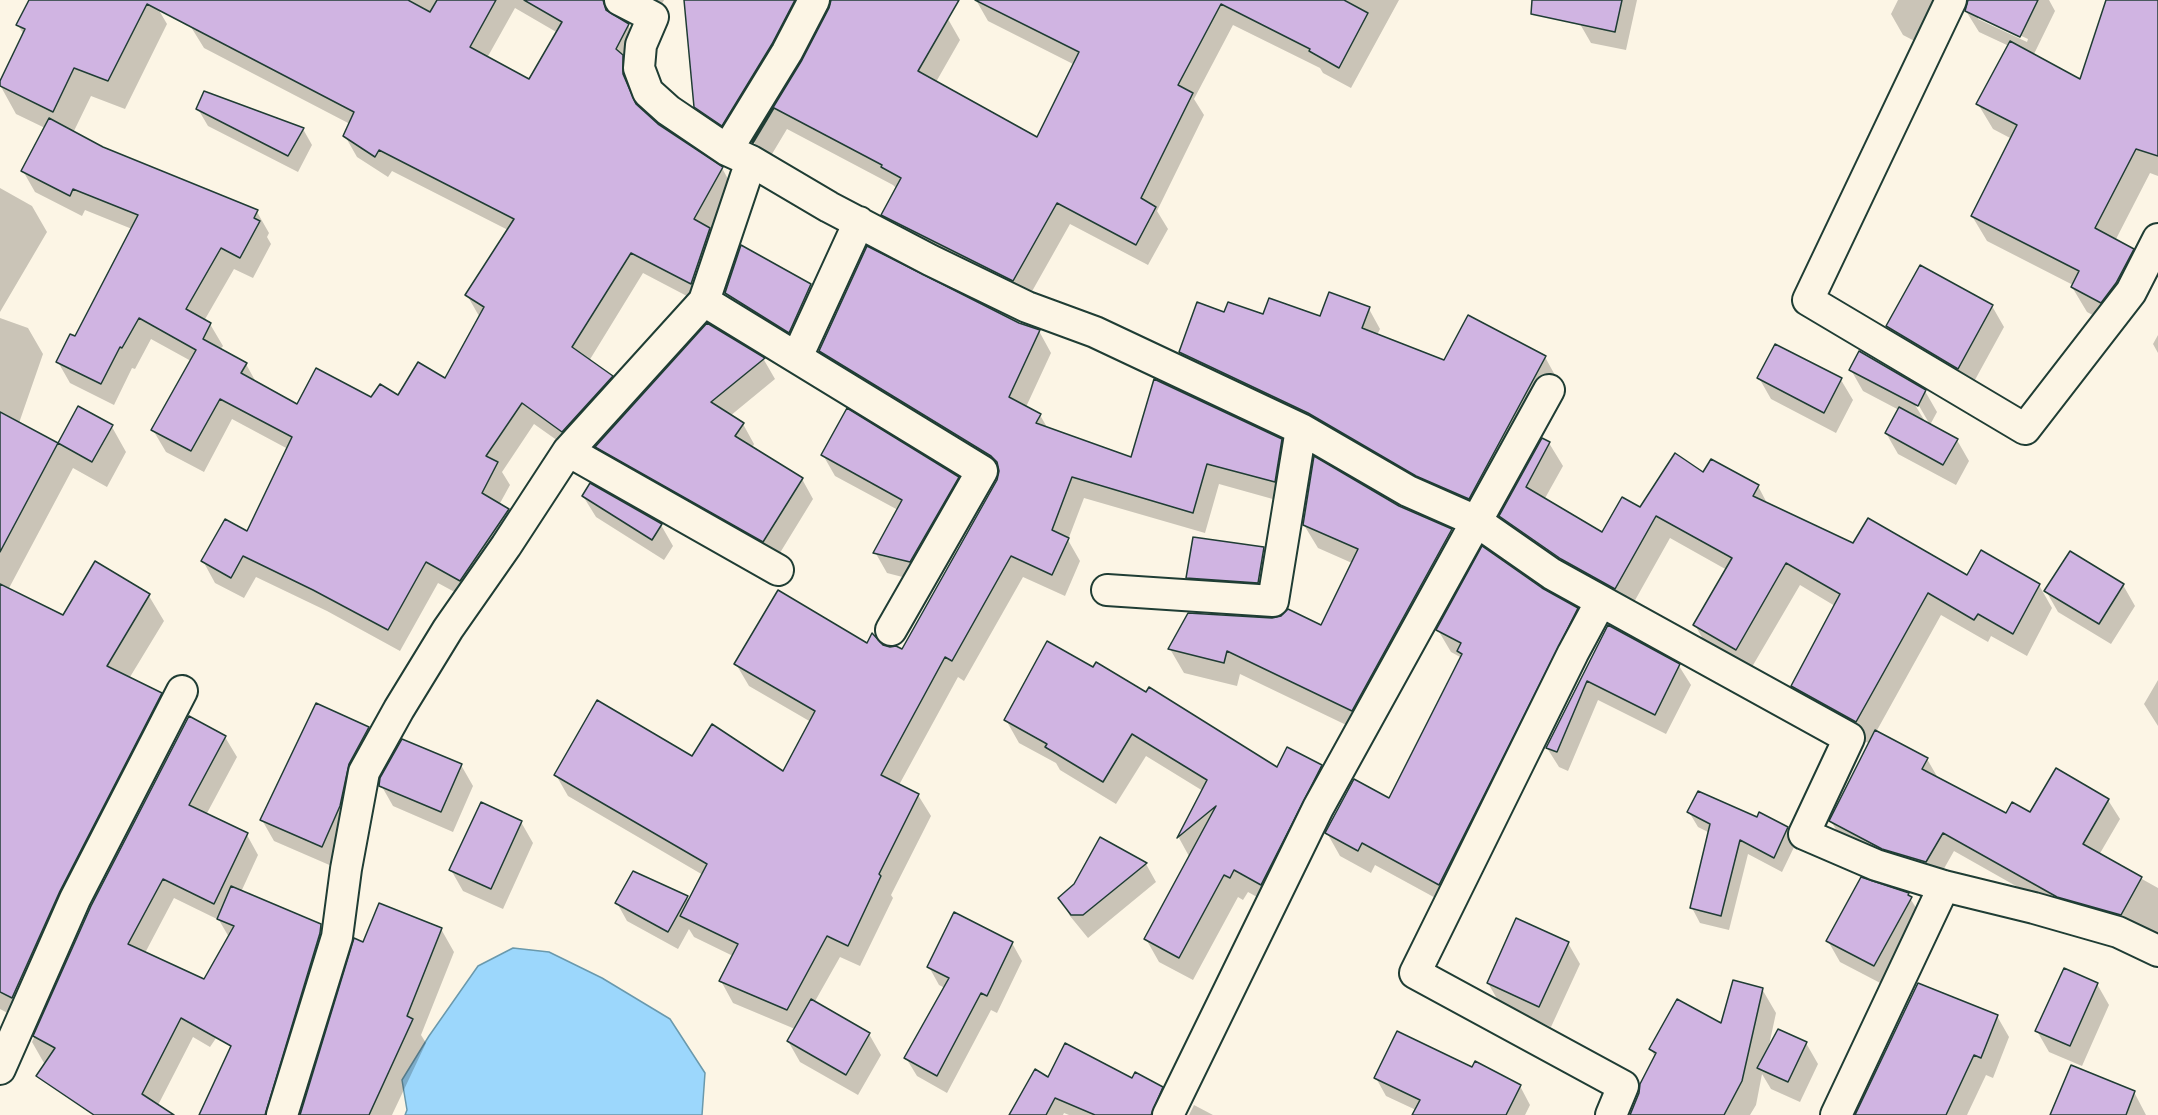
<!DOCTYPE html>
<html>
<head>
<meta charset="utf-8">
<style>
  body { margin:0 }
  canvas { display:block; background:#fcf5e5 }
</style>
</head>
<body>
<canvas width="2158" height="1115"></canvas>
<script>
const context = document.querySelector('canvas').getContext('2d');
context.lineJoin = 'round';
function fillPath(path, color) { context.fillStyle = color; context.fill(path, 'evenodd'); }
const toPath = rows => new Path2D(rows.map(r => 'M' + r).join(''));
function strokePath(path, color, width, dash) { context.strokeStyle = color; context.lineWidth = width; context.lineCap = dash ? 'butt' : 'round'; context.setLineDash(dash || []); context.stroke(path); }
const water = toPath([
  [513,948,549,952,602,978,670,1019,705,1073,702,1115,405,1115,407,1110,402,1080,429,1036,478,966,513,948]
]);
fillPath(water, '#9cd7fc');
strokePath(water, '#6a99ac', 1.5);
fillPath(toPath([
  [30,0,153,0,167,24,125,109,91,96,73,133,102,148,257,212,269,233,267,237,271,244,253,278,234,269,204,321,210,324,223,346,220,350,246,364,257,384,297,406,398,397,446,380,479,316,467,295,508,230,392,171,388,177,357,157,345,136,350,124,204,48,191,27,205,0,664,0,657,14,617,13,616,18,628,25,640,47,634,97,640,110,657,125,722,168,734,190,711,232,722,250,704,305,643,273,589,361,612,377,624,398,575,453,534,424,502,472,510,485,499,505,508,510,521,532,473,602,438,583,400,651,327,611,256,577,244,598,215,583,203,561,248,533,288,449,232,419,204,472,166,452,153,430,191,361,151,339,135,369,132,368,114,405,70,383,58,362,75,338,132,229,85,210,82,216,35,192,23,171,45,128,16,114,0,85,24,35,18,25],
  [515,8,558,33,530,81,487,58],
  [686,0,913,0,948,19,960,40,936,82,1038,139,1075,65,988,21,976,0,1399,0,1351,88,1323,73,1320,68,1233,25,1194,99,1204,115,1157,211,1168,229,1148,265,1070,224,1026,302,895,236,883,215,897,189,893,185,787,129,766,164,754,142,803,62,831,5,826,4,734,146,708,128,696,106],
  [1585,0,1637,0,1626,50,1591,43,1580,24],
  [1898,0,2049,0,2055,11,2033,56,2081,81,2107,0,2158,0,2158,176,2150,173,2115,241,2133,250,2147,275,2115,327,2087,312,2072,287,2073,285,1987,241,1972,216,2012,139,1993,129,1978,104,2009,46,1979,32,1966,11,1968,4,1963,3,1930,49,1903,35,1891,14],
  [1978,16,2028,39,2027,42,1978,19],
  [198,109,303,129,312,145,298,172,208,126],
  [0,188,32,206,47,232,0,312],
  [810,286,822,306,801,353,739,314,726,293],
  [1992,306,2004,327,1970,389,1900,347,1888,326],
  [1369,309,1380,329,1377,335,1444,361,1545,357,1556,377,1480,518,1192,372,1180,352,1225,314,1321,318],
  [0,318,28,328,43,354,19,423,59,445,79,408,112,427,126,452,107,487,73,468,8,590,64,617,96,563,149,596,164,621,130,677,161,694,175,719,27,1023,0,1009],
  [1019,324,1039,331,1051,353,1026,407,1040,415,1048,429,1132,459,1281,440,1293,462,1287,503,1219,484,1205,533,1084,498,1068,540,1080,561,1065,596,1023,577,964,681,958,677,899,785,918,795,931,816,891,895,893,898,860,966,840,957,814,1003,869,1034,881,1055,858,1095,800,1062,788,1041,795,1029,733,1003,721,981,733,956,694,937,689,929,678,949,627,921,617,903,687,898,689,902,703,875,568,796,556,775,692,758,784,773,811,722,749,686,736,664,868,645,903,651,1000,474,833,372,820,351],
  [707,325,764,360,775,379,730,416,743,424,754,444,752,448,802,479,813,499,775,561,609,467,597,447],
  [2158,335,2158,353,2153,344],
  [1851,370,1925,391,1937,412,1930,425,1957,440,1969,461,1956,485,1898,454,1886,433,1899,410,1863,391],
  [1915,399,1929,423,1926,423,1912,400],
  [1759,378,1841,380,1853,400,1836,433,1771,399],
  [1549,443,1563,466,1544,500,1603,534,1640,509,1704,474,1758,486,1768,505,1854,545,1967,578,2039,585,2052,608,2027,656,1991,636,1988,642,1941,615,1876,732,1927,759,1938,778,2006,815,2031,814,2057,770,2108,800,2120,819,2099,855,2158,888,2158,945,2069,916,1954,851,1937,881,1842,840,1831,821,1870,744,1806,709,1792,686,1835,606,1800,585,1749,672,1708,648,1695,625,1727,570,1670,538,1629,611,1514,539,1501,516],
  [823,455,958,478,970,499,922,582,887,573,875,552,898,510,835,476],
  [583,496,661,525,673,546,664,560,596,517],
  [1399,507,1451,531,1465,554,1365,734,1240,674,1237,686,1184,673,1170,649,1272,620,1322,627,1352,563,1318,548,1304,525],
  [1263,549,1275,569,1270,603,1200,598,1188,578],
  [2123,585,2135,606,2111,644,2058,612,2046,591],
  [1541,589,1577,609,1590,632,1452,907,1375,865,1371,873,1340,856,1327,833,1389,800,1462,658,1451,652,1438,630],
  [1608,627,1679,666,1691,685,1666,734,1598,700,1568,771,1559,767,1547,748],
  [1048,643,1278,770,1321,766,1334,789,1275,907,1248,892,1243,900,1238,897,1193,980,1159,962,1146,939,1190,858,1179,838,1203,791,1146,756,1116,804,1060,770,1056,763,1019,743,1006,720],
  [2158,680,2158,726,2144,704],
  [368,728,380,749,334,867,274,841,262,820],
  [225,737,237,757,206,815,247,835,258,855,241,892,320,926,334,949,284,1115,200,1115,259,989,219,920,174,898,145,953,235,1010,210,1047,193,1037,155,1111,157,1115,100,1115,44,1063,32,1042,92,907],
  [461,765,473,786,453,832,393,806,381,785],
  [1689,812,1757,819,1787,828,1796,843,1782,872,1748,854,1729,930,1700,923,1692,908,1710,833,1698,827],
  [521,822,533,843,503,909,463,891,451,870],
  [1101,839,1146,864,1156,882,1088,938,1070,916,1060,898,1075,885],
  [1862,879,1908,895,1923,919,1886,986,1840,962,1828,941],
  [441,929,454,952,421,1035,426,1043,392,1115,302,1115,364,944],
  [1012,943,1022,961,997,1013,991,1010,947,1093,917,1076,906,1058,945,988,939,985,929,967],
  [1568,943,1580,964,1551,1027,1500,1004,1488,983],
  [2097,984,2109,1005,2082,1066,2049,1052,2037,1031],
  [1762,989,1776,1013,1768,1050,1806,1043,1818,1064,1800,1102,1771,1089,1762,1074,1756,1105,1750,1115,1631,1115,1655,1057,1651,1049,1722,1025],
  [1997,1016,2009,1037,1993,1078,1986,1075,1967,1115,1875,1115],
  [1472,1069,1520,1086,1530,1105,1525,1115,1413,1115,1416,1110,1386,1096,1376,1078],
  [1049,1079,1133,1080,1162,1088,1171,1104,1165,1115,1069,1115,1064,1113,1063,1115,1010,1115],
  [2134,1092,2146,1115,2052,1115],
  [1194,1105,1213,1115,1189,1115]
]), '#0003');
const building = toPath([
  [29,0,408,0,430,12,437,0,496,0,470,47,529,79,562,22,524,0,603,0,606,10,629,24,616,49,623,55,623,74,636,104,658,124,723,167,694,219,710,228,691,284,631,253,572,347,613,376,562,432,522,403,486,456,498,462,482,493,509,509,460,581,426,562,388,630,313,590,243,556,231,578,201,561,225,519,247,531,292,437,220,399,191,451,151,430,196,350,139,318,122,348,120,347,101,384,56,362,70,334,75,336,138,215,73,189,70,196,21,171,49,118,103,147,258,210,254,218,260,221,240,258,221,248,186,309,211,323,203,339,247,363,241,373,297,404,316,368,371,397,380,384,398,395,418,362,445,378,484,307,465,295,514,219,379,150,375,157,343,136,354,112,147,4,108,81,74,68,53,112,0,86,0,81,25,29,16,25,29,0],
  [684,0,795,0,772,44,722,126,694,107,684,0],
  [831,0,959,0,918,71,1037,137,1079,52,975,0,1344,0,1368,13,1339,68,1309,51,1310,49,1221,4,1178,85,1193,93,1141,198,1156,207,1136,245,1057,203,1013,281,881,215,901,178,881,167,882,165,774,108,753,143,752,142,802,60,829,8,831,0],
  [1532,0,1622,0,1615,32,1531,14,1532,0],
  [1968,0,2038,0,2020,37,1965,11,1968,0],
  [2106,0,2158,0,2158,156,2136,149,2095,228,2134,249,2116,283,2101,303,2071,287,2079,271,1971,216,2017,125,1976,104,2010,41,2080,79,2106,0],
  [204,91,304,128,288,156,196,109,204,91],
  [741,245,811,284,789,333,725,293,741,245],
  [867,246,1019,323,1040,330,1009,397,1041,414,1036,423,1131,457,1154,379,1282,439,1275,482,1207,464,1193,513,1072,477,1052,530,1069,538,1052,575,1011,556,952,661,945,657,881,775,919,794,879,874,881,876,848,946,827,936,787,1010,719,981,738,944,680,916,707,864,554,775,597,700,692,756,712,724,783,771,815,711,734,664,778,590,867,643,872,633,883,645,890,647,896,646,902,649,997,480,999,471,997,462,991,456,819,351,867,246],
  [1920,265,1993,305,1958,369,1886,326,1920,265],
  [1329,292,1370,307,1362,328,1444,360,1468,315,1546,356,1469,499,1416,476,1308,413,1179,352,1197,302,1224,312,1228,302,1263,314,1269,298,1320,316,1329,292],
  [707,323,765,358,711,402,744,423,735,436,803,478,763,542,595,447,707,323],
  [1775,344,1842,378,1824,413,1757,378,1775,344],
  [1859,351,1926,390,1918,406,1849,370,1859,351],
  [78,406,113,425,92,462,58,443,0,552,0,412,58,443,78,406],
  [1899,407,1958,439,1943,465,1885,433,1899,407],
  [847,408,959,477,910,562,873,553,902,500,821,455,847,408],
  [1542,438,1550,442,1526,487,1602,532,1622,497,1640,507,1675,453,1703,472,1711,459,1759,485,1753,496,1853,543,1868,518,1967,575,1981,550,2040,584,2013,634,1978,614,1974,620,1928,593,1856,722,1791,686,1840,594,1786,563,1736,650,1693,625,1732,558,1656,516,1615,589,1561,559,1499,516,1542,438],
  [1314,456,1399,506,1452,529,1352,711,1227,651,1224,663,1168,649,1188,613,1272,618,1281,616,1288,609,1321,625,1358,549,1303,525,1314,456],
  [590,483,662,524,652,540,582,496,590,483],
  [1193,537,1264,547,1258,583,1186,578,1193,537],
  [1482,546,1542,588,1578,608,1439,885,1362,843,1358,851,1325,833,1354,779,1389,798,1462,654,1457,651,1461,643,1436,630,1482,546],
  [2070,551,2124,584,2099,624,2044,591,2070,551],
  [95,561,150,594,107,666,162,693,60,891,12,998,0,992,0,584,63,615,95,561],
  [1608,625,1680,664,1655,715,1587,681,1557,752,1546,748,1608,625],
  [1047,641,1093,667,1096,662,1146,692,1149,687,1277,767,1287,747,1322,765,1261,885,1234,870,1230,878,1224,875,1179,958,1144,939,1216,806,1177,838,1207,780,1132,734,1103,782,1045,747,1047,744,1004,720,1047,641],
  [316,703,369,727,349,764,340,806,322,847,260,820,316,703],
  [189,716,226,736,189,805,248,833,214,904,163,879,128,944,204,979,234,926,217,919,231,886,321,924,320,933,265,1115,199,1115,231,1046,181,1018,142,1094,174,1115,94,1115,36,1076,55,1048,33,1036,91,906,189,716],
  [1875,730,1928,758,1922,769,2006,813,2012,802,2030,812,2056,768,2109,799,2083,844,2142,877,2121,915,2057,897,1943,833,1926,862,1882,849,1829,821,1875,730],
  [402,739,462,764,441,812,379,786,380,778,402,739],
  [1698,791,1757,817,1759,812,1788,827,1774,858,1740,840,1721,916,1690,908,1710,824,1687,812,1698,791],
  [481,802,522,821,491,889,449,870,481,802],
  [1100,837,1147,863,1083,915,1071,915,1058,898,1074,884,1100,837],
  [633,871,688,896,668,932,615,903,633,871],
  [1861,877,1909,893,1908,895,1912,897,1874,966,1826,941,1861,877],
  [379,903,442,928,407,1016,413,1019,369,1115,300,1115,354,938,363,942,379,903],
  [954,912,1013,942,987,996,981,993,937,1076,904,1058,949,978,927,967,954,912],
  [1516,918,1569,942,1539,1007,1487,983,1516,918],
  [2064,968,2098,983,2070,1046,2035,1031,2064,968],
  [1733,980,1763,988,1742,1081,1724,1115,1630,1115,1639,1093,1640,1084,1656,1053,1649,1049,1677,999,1721,1023,1733,980],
  [1918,983,1998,1015,1981,1058,1974,1055,1946,1115,1855,1115,1918,983],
  [811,999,870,1033,846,1075,787,1041,811,999],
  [1778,1029,1807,1042,1788,1082,1757,1068,1778,1029],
  [1397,1031,1472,1067,1475,1061,1521,1085,1506,1115,1412,1115,1420,1100,1374,1078,1397,1031],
  [1065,1043,1132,1078,1135,1072,1163,1087,1151,1115,1095,1115,1055,1098,1046,1115,1009,1115,1035,1069,1048,1077,1065,1043],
  [2071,1065,2135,1091,2126,1115,2050,1115,2071,1065]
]);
fillPath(building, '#d0b4e2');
strokePath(building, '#1f3d34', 1.5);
const minor = toPath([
  [620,0,653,17,641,45,639,68,648,92,668,110,727,150,751,161,829,207,930,260,1027,307,1095,332,1301,429,1408,491,1476,521,1552,574,1849,738,1804,834,1876,865,1944,886,2034,908,2118,932,2158,951],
  [1951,0,1808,300,2025,429,2131,292,2158,239],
  [727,150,787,52,814,0],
  [704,301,982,471,891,630],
  [797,357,859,222],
  [568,451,778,570],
  [1107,590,1273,601,1301,429],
  [1601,601,1573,653,1415,973,1623,1086,1611,1115],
  [0,1069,75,899,182,691],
  [282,1115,337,937,346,869,364,772,399,709,448,629,506,546,568,451,704,301,751,161],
  [1168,1115,1318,808,1549,390],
  [1836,1115,1944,886]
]);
strokePath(minor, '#1f3d34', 34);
strokePath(minor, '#fcf5e5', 30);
</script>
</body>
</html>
